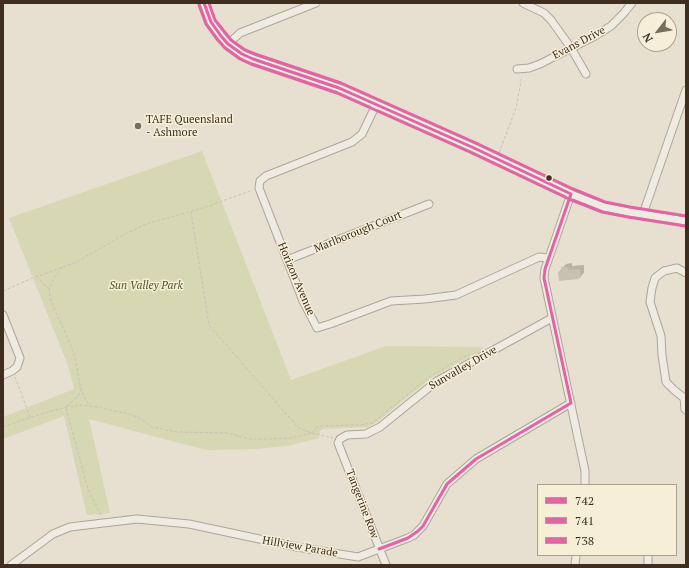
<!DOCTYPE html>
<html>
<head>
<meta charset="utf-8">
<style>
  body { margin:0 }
  #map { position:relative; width:689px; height:568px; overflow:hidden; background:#e7e0d1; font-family:"PT Serif",serif }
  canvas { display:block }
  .frame { position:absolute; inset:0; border:4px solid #3d2e20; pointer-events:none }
  .legend { position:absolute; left:537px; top:484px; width:140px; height:72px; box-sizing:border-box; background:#f7eed8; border:1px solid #ada18e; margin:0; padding:5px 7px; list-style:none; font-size:12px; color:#3d2e20 }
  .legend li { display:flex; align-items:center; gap:8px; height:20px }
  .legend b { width:20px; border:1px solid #ada18e }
  .north { position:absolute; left:637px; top:12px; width:40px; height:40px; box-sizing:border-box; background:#f7eed8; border:1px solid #ada18e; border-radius:50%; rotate:239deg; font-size:11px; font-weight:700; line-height:16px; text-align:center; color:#3d2e20 }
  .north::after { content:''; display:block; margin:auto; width:14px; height:18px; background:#786c5e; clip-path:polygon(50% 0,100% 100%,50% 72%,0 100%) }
</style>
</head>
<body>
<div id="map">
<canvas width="689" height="568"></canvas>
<div class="frame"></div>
<ul class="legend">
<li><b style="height:5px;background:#e463a4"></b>742</li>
<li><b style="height:5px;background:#e463a4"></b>741</li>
<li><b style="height:5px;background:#e463a4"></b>738</li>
</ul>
<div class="north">N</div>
</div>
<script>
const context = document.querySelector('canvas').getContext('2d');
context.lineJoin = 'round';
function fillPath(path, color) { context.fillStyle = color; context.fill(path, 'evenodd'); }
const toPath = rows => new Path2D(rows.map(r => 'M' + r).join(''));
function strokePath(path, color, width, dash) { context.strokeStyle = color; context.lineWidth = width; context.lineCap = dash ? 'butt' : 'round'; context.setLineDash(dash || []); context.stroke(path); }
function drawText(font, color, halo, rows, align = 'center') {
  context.font = font + ' "PT Serif",serif'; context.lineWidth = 3; context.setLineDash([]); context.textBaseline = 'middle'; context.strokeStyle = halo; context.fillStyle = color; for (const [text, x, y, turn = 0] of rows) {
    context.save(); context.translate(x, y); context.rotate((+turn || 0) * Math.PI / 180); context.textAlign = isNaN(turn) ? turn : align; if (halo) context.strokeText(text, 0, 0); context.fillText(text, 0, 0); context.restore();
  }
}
fillPath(toPath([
  [202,151,291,380,386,346,483,347,483,350,431,378,377,422,368,427,323,429,320,431,319,438,287,446,255,449,206,450,89,419,110,513,87,515,64,416,3,439,3,417,74,389,69,368,9,218]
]), '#d6d7b3');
fillPath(toPath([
  [572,263,572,266,584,265,584,273,580,277,578,278,559,272,566,264]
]), '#0003');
fillPath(toPath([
  [561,267,568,267,568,270,580,269,581,278,578,278,579,279,559,281,558,272,562,271]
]), '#cbbfb2');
const minor = toPath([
  [204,3,211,22,221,36,228,44,242,54,253,59,339,88,474,148,571,194,604,207,629,212,686,221],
  [523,3,544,13,551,20,571,48,586,74],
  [228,44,240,33,316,3],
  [517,69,529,68,540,64,595,36,611,26,623,14,632,3],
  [376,105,362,134,352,142,266,176,260,181,259,188,303,301,317,328,330,324,391,301,425,299,456,295,539,257,548,258],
  [571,194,545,269,544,278,585,471,585,485],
  [643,214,686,90],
  [287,260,429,204],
  [686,273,677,268,664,271,655,278,652,288,650,302,661,336,662,355,666,382,674,390,684,398,685,409,686,410],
  [3,315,20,358,17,367,12,371,3,375],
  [11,565,53,534,70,527,137,519,189,524,297,547,358,557,408,538,414,535,423,526,447,484,476,459,571,403],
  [386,565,338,443,340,439,347,435,366,434,380,427,437,381,552,318],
  [575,565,576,555],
  [648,565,648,555]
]);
strokePath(minor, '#ada599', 9);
strokePath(toPath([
  [499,153,516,108,522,76],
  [191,212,209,325,295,424,300,429,312,433,333,438],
  [62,267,56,275,49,288,50,296,52,304,65,332,71,346,76,362,81,390,89,405],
  [37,276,45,286,49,288],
  [3,291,37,276,42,275,74,263,103,247,125,234,149,223,200,209,253,190],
  [15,377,30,417],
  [67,406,77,397,81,391],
  [66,408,88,489,102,517],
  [3,427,23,420,48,412,66,407,80,405,98,407,110,410,125,413,138,417,152,427,178,432,229,433,241,437,250,439,270,439,291,438,312,433,316,428,320,426,361,425,372,423,432,375,465,356,469,355]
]), '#c8c2b9', 1, [3, 2]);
strokePath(minor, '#efebe3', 7);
strokePath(toPath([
  [204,3,211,22,221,36,228,44,242,54,253,59,339,88,474,148,571,194],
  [571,194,545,269,544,278,571,403],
  [379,549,408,538,418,531,423,526,447,484,476,459,571,403]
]), '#e463a4', 3);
strokePath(toPath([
  [199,5,206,24,217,39,225,48,240,59,251,64,337,93,472,153,569,199,602,212,628,217,685,226]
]), '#e463a4', 3);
strokePath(toPath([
  [209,3,215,20,231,40,245,50,255,54,341,83,476,143,573,189,605,202,630,207,686,216]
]), '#e463a4', 3);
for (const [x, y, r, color] of [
  [138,126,4,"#786c5e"],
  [549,178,3.5,"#3d2e20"]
]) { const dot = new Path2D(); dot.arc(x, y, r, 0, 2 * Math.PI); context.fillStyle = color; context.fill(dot); strokePath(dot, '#f7eed8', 1.5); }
drawText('11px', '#3d2e20', '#f7eed8', [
  ["Evans Drive",579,43,-28],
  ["Marlborough Court",358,232,-22],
  ["Horizon Avenue",296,279,67],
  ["Sunvalley Drive",463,368,-30],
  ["Tangerine Row",362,504,69],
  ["Hillview Parade",300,547,10]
]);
drawText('11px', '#3d2e20', '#f7eed8', [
  ["TAFE Queensland",146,120],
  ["- Ashmore",146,133]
], 'left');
drawText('italic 11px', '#4d5a26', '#f7eed8', [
  ["Sun Valley Park",146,286]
]);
</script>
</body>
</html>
